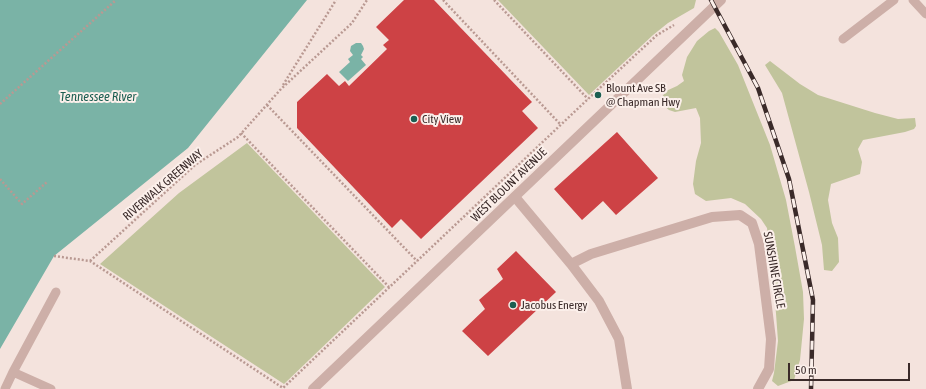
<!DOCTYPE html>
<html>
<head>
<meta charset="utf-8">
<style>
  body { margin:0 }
  #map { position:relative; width:926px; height:389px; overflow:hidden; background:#f4e3dd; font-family:"Asap Condensed",sans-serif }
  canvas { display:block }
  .scale { position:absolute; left:788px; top:363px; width:122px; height:18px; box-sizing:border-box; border:2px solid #3a2a29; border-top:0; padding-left:5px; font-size:12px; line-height:14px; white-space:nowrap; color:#3a2a29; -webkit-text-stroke:3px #fbefea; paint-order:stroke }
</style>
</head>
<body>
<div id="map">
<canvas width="926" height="389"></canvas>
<div class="scale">50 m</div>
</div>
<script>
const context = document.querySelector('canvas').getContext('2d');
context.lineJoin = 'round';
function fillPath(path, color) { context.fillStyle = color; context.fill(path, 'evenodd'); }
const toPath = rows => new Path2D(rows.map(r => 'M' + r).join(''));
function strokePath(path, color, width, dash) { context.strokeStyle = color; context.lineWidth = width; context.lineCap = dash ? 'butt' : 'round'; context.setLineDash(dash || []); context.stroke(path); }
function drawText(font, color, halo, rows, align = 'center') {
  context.font = font + ' "Asap Condensed",sans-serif'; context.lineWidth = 4; context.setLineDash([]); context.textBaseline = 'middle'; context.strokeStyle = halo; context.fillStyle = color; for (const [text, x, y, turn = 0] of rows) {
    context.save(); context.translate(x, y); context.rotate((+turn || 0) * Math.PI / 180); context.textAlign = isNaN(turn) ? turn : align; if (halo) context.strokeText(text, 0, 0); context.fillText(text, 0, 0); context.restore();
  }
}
fillPath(toPath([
  [498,0,696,0,694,8,668,23,653,35,589,95],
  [715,28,719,32,738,65,770,145,786,200,795,247,803,292,804,319,800,360,794,380,778,386,772,381,774,373,778,341,775,300,767,228,761,219,745,204,731,198,706,201,695,194,693,184,696,161,701,143,700,118,696,108,675,112,669,110,663,105,662,97,666,91,677,86,684,81,682,75,687,57,697,41,709,31],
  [770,61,800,84,818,95,875,113,898,119,915,118,916,126,914,129,905,132,863,140,858,149,862,162,860,174,831,184,828,200,832,223,838,238,839,262,832,271,824,270,822,245,809,192,782,93,765,65],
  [247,143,385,287,284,384,100,264,179,193]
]), '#c1c49c');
fillPath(toPath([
  [0,0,307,0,188,148,54,256,0,349],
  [356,43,361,43,363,46,364,49,361,55,363,57,361,59,366,65,348,81,339,72,350,62,348,59,353,55,350,51,351,46]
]), '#7ab3a6');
fillPath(toPath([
  [404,0,434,0,532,102,522,111,538,128,421,239,401,219,392,228,297,128,297,102,327,74,339,86,345,81,349,86,387,49,383,45,389,40,376,27],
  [617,132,658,178,616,215,603,201,582,220,554,189],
  [516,251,556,292,488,356,462,331,485,309,479,300,503,279,497,269]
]), '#cd4245');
strokePath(toPath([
  [443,0,561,125],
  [494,0,588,99],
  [283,85,336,0],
  [0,104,116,0],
  [267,105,417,261],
  [241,133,389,287],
  [0,179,22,204,47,182],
  [54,256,90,261,283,388,588,99,657,35,674,25],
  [90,261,195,165,238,137,281,89,352,23,367,0]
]), '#b99992', 2.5, [2, 2]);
strokePath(toPath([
  [913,0,926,14],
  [843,39,894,0],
  [13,372,56,292],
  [5,389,13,372,51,389]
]), '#cdafa8', 9);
strokePath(toPath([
  [515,197,571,264,599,301,619,339,627,389],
  [571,264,591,254,712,217,740,215,752,223,759,244,771,339,769,369,758,389]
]), '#cdafa8', 10);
strokePath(toPath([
  [313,389,721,0]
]), '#cdafa8', 10);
const rail = toPath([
  [711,0,758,88,789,179,813,300,811,389]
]);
strokePath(rail, '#3a2a29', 4.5);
strokePath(rail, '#fbefea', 3, [9]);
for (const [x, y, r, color] of [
  [598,95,4,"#1b5e51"],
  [414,119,4,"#1b5e51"],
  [513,305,4,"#1b5e51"]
]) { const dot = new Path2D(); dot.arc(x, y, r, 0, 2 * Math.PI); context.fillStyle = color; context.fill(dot); strokePath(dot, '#fbefea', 1.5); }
drawText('12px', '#3a2a29', '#fbefea', [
  ["Blount Ave SB",606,88],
  ["@ Chapman Hwy",606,102],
  ["City View",422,119],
  ["Jacobus Energy",521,305]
], 'left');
drawText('12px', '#3a2a29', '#fbefea', [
  ["RIVERWALK GREENWAY",163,185,-41],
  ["WEST BLOUNT AVENUE",509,185,-44],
  ["SUNSHINE CIRCLE",774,270,80]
]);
drawText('italic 13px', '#1b5e51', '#fbefea', [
  ["Tennessee River",98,97]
]);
</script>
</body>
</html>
